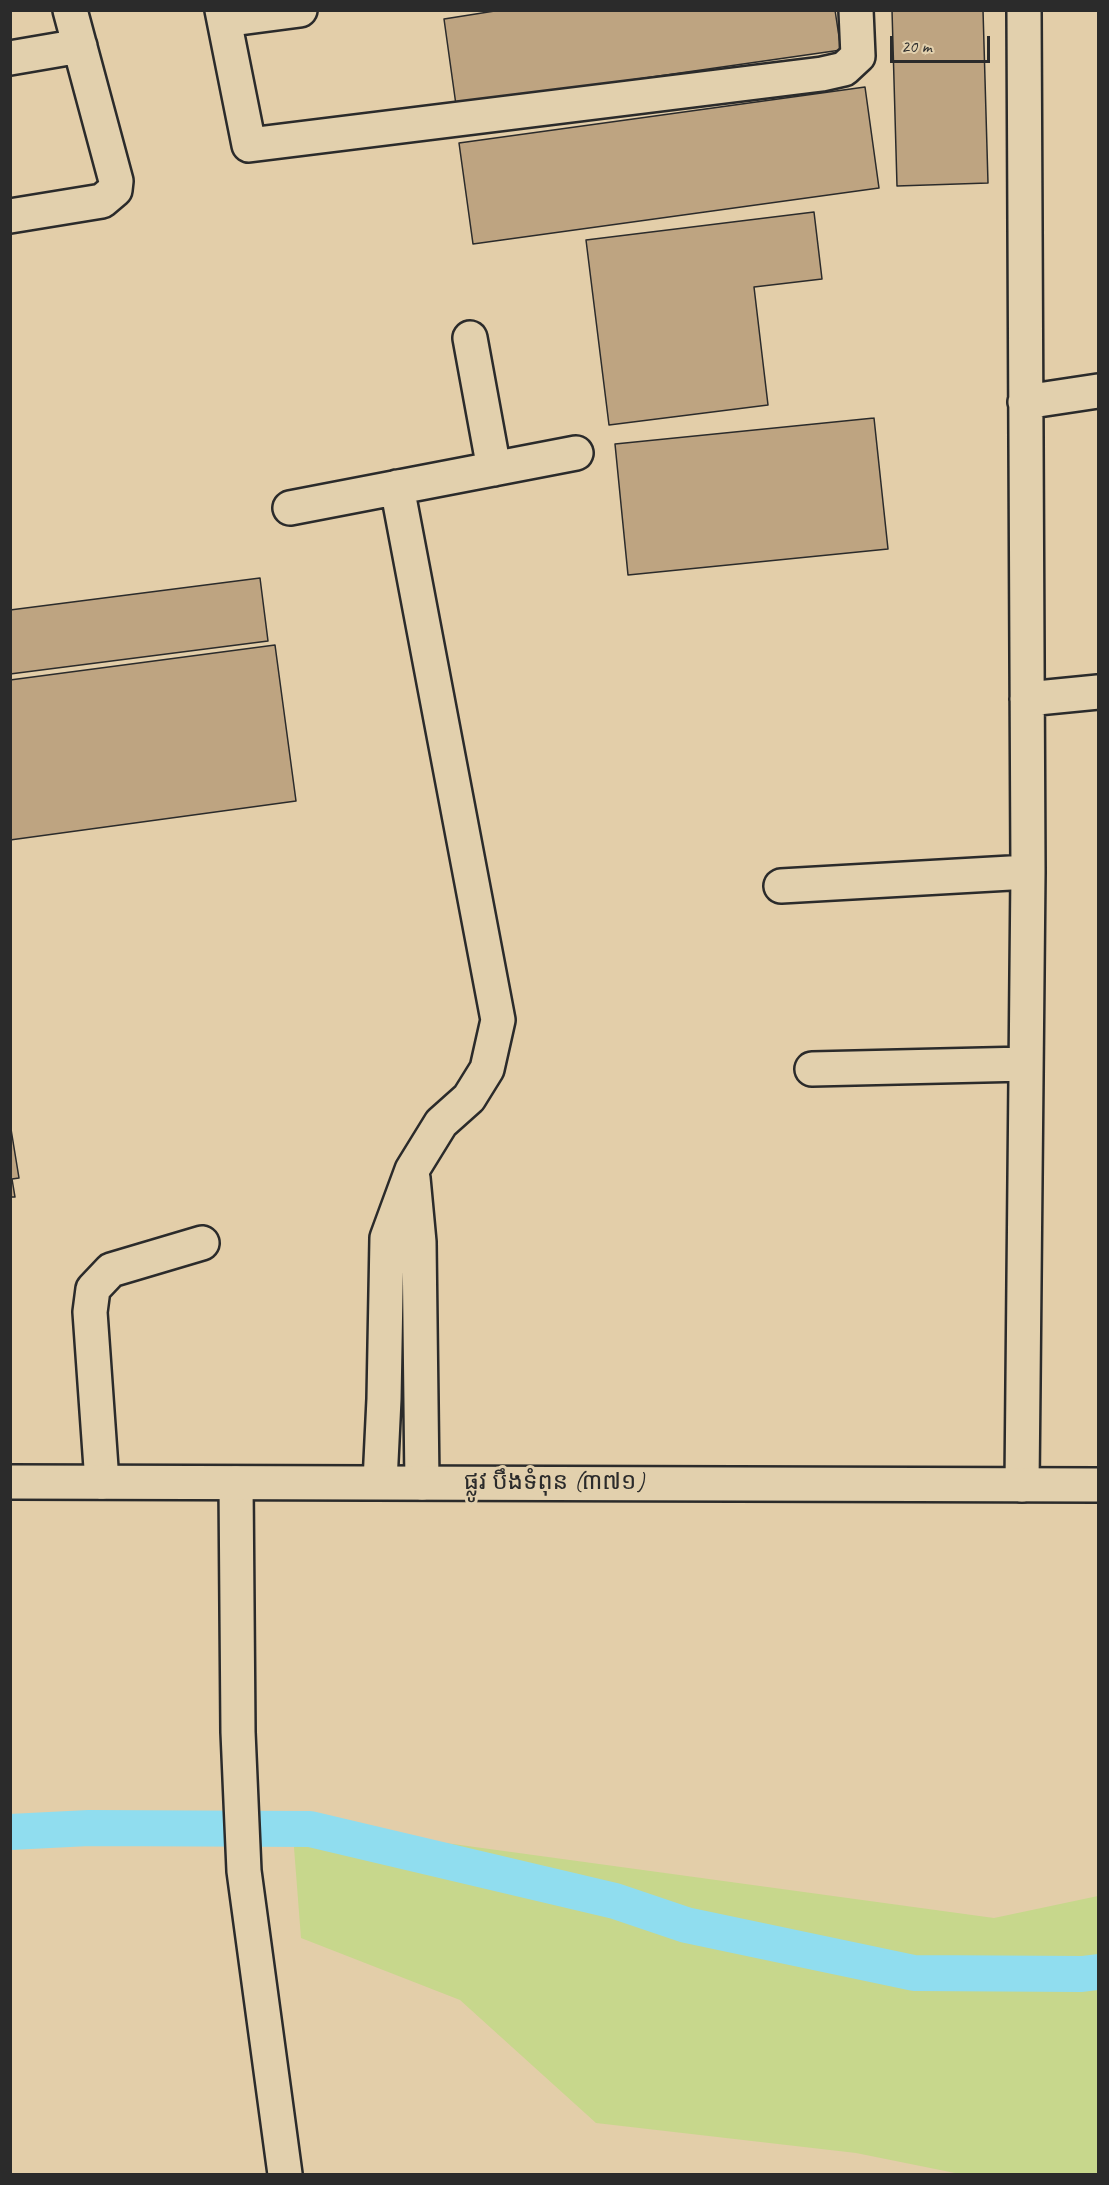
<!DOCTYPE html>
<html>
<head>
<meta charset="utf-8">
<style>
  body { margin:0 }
  #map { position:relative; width:1109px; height:2185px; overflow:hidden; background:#e3cea9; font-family:Caveat,sans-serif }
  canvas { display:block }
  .frame { position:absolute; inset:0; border:12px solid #2b2b2b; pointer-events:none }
  .scale { position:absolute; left:890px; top:36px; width:100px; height:27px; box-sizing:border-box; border:3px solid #2b2b2b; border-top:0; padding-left:8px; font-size:18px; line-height:21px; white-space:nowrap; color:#2b2b2b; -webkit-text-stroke:4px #e2d0ad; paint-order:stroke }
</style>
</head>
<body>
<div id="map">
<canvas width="1109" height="2185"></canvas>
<div class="frame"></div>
<div class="scale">20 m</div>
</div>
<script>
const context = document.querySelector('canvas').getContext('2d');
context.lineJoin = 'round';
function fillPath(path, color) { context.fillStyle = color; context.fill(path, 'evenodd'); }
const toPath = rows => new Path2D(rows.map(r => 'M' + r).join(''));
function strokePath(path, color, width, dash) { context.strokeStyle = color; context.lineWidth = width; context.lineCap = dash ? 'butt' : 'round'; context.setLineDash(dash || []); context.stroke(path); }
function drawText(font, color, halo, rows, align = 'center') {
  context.font = font + ' Caveat,"Noto Sans Khmer",sans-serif'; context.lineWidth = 6; context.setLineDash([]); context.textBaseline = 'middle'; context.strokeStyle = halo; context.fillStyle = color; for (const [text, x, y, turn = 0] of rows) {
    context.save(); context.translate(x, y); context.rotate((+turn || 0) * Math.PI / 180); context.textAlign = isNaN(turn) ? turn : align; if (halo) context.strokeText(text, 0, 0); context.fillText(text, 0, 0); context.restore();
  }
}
fillPath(toPath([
  [292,1822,994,1918,1098,1896,1098,2174,960,2174,856,2153,596,2123,460,2000,301,1938]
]), '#c7d78c');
strokePath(toPath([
  [10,1832,89,1828,310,1829,615,1901,686,1925,914,1973,1082,1974,1098,1972]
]), '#90ddef', 36);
const building = toPath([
  [501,10,835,10,841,50,456,105,444,19,501,10],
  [892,10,983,10,988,183,897,186,892,10],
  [865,87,879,188,473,244,459,143,865,87],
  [814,212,822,279,754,287,768,405,609,425,586,240,814,212],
  [874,418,888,549,628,575,615,444,874,418],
  [260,578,268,641,10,674,10,610,260,578],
  [275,645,296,801,10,840,10,680,275,645],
  [10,1123,19,1178,12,1179,15,1197,10,1197,10,1123]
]);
fillPath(building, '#bea481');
strokePath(building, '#2b2b2b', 1.5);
const minor = toPath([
  [222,10,249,145,822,74,844,69,858,56,856,10],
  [224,20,300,10],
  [10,58,80,46],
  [10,216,102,201,115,190,116,181,70,10],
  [470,338,494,469],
  [1025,402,1098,391],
  [290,508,576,453],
  [1027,699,1098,692],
  [781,886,1028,872],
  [812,1069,1026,1064],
  [413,1178,419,1242,422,1483],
  [102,1482,90,1312,93,1289,111,1270,202,1243],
  [380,1482,384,1399,387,1238,412,1170,441,1123,469,1098,487,1069,498,1020,397,487],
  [236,1483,238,1732,244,1871,285,2174],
  [1022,1485,1028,872,1024,10]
]);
const major = toPath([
  [10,1482,1098,1485]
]);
strokePath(minor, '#2b2b2b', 38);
strokePath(major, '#2b2b2b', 38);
strokePath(minor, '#e2d0ad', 33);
strokePath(major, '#e2d0ad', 33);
drawText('24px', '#2b2b2b', '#e2d0ad', [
  ["ផ្លូវ បឹងទំពុន (៣៧១)",554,1483]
]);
</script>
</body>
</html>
